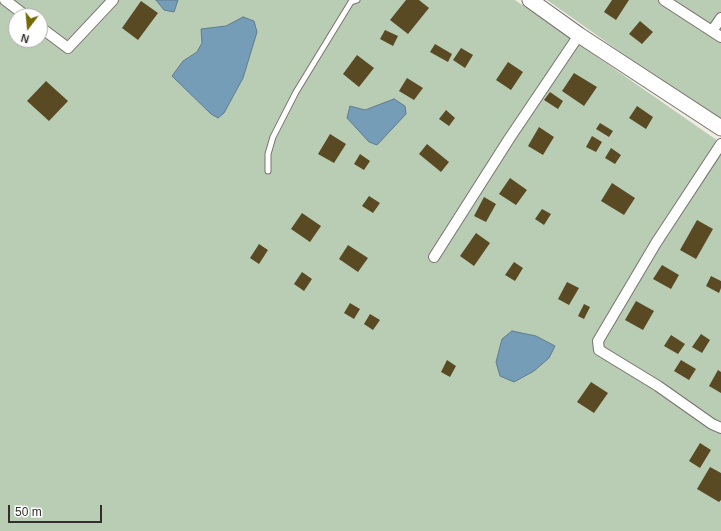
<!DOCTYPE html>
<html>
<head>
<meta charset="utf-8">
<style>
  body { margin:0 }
  #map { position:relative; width:721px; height:531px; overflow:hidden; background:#f0ece2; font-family:Helvetica,sans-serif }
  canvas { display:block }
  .north { position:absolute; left:8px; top:8px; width:40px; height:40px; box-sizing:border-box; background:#fff; border:1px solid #adacaa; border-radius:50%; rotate:196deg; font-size:11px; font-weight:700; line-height:16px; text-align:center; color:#312f2b }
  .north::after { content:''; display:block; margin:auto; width:14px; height:18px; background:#736a03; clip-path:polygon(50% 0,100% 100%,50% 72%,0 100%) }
  .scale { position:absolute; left:8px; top:505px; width:94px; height:18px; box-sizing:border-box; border:2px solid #312f2b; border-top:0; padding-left:5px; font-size:12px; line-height:14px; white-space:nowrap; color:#312f2b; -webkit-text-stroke:3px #fff; paint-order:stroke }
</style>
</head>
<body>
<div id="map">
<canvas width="721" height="531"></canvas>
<div class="north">N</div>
<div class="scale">50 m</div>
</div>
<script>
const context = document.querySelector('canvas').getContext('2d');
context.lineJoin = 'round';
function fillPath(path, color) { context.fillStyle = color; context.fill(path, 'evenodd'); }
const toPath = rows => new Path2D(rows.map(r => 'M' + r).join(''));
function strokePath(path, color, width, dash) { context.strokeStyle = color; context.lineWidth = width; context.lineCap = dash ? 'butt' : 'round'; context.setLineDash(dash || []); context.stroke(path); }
fillPath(toPath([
  [0,0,515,0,721,143,721,531,0,531],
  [16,16,40,16,40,40,16,40],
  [547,0,721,0,721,118,622,53]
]), '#b8cdb4');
const water = toPath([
  [156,0,178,0,174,12,164,10,156,0],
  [243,17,254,21,257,32,243,78,224,113,218,118,211,114,172,76,183,61,197,52,202,43,201,29,226,26,243,17],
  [394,99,405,106,406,114,377,145,369,142,347,118,350,106,365,110,394,99],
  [512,331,536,336,555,346,549,358,534,371,514,382,500,376,496,362,502,339,512,331]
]);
fillPath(water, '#759db7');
strokePath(water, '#617c8d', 1);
fillPath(toPath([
  [406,0,419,0,429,8,408,34,390,20],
  [612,0,629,0,616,20,604,12],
  [141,1,158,13,138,40,122,28],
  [640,21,653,32,642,44,629,34],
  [385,30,398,36,393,46,380,39],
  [435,44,452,54,448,62,430,52],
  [461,48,473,55,465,68,453,60],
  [357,55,374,68,359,87,343,74],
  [508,62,523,72,511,90,496,80],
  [574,73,597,87,584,106,562,91],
  [407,78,423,88,414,100,399,91],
  [46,81,68,101,49,121,27,101],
  [550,92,563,101,558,109,544,100],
  [637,106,653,117,646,129,629,118],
  [446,110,455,118,449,126,439,119],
  [600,123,613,131,609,137,596,129],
  [539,127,554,137,543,155,528,146],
  [330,134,346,144,334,163,318,154],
  [592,136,602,142,596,152,586,147],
  [427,144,449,162,441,172,419,154],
  [611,148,621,155,615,164,605,158],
  [360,154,370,161,364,170,354,164],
  [510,178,527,190,516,205,499,194],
  [612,183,635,198,624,215,601,201],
  [369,196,380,203,373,213,362,206],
  [484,197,496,204,486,222,474,216],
  [542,209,551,214,544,225,535,219],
  [302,213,321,226,310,242,291,229],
  [697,220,713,229,696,259,680,250],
  [476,233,490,243,474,266,460,256],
  [259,244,268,250,259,264,250,258],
  [348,245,368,258,358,272,339,259],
  [514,262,523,268,515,281,505,275],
  [662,265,679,275,671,289,653,279],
  [302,272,312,279,304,291,294,284],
  [711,276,721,281,721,288,719,293,706,286],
  [567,282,579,288,569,305,558,299],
  [636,301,654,311,643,330,625,320],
  [350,303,360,309,354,319,344,313],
  [584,304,590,307,584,319,578,316],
  [370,314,380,320,373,330,364,324],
  [701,334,710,340,702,353,692,347],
  [671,335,685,344,678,354,664,346],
  [447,360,456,366,450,377,441,372],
  [681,360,696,369,689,380,674,371],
  [718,370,721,372,721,393,709,386],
  [591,382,608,393,594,413,577,402],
  [700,443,711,450,700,468,689,461],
  [710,467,721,473,721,500,719,502,697,489]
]), '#594a24');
const lane = toPath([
  [268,171,268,154,273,137,296,92,351,2,357,0]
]);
const street = toPath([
  [5,0,26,16],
  [664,0,721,37],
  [40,27,68,48,113,0],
  [712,31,721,18],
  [721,144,656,243,598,341,599,350,658,386,712,424,721,428],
  [434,257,509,139,579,35]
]);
const secondary = toPath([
  [530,0,579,35,721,128]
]);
strokePath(lane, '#78746c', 7);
strokePath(street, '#78746c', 12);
strokePath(secondary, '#78746c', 17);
strokePath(lane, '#fff', 5);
strokePath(street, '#fff', 10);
strokePath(secondary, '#fff', 15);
</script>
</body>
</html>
